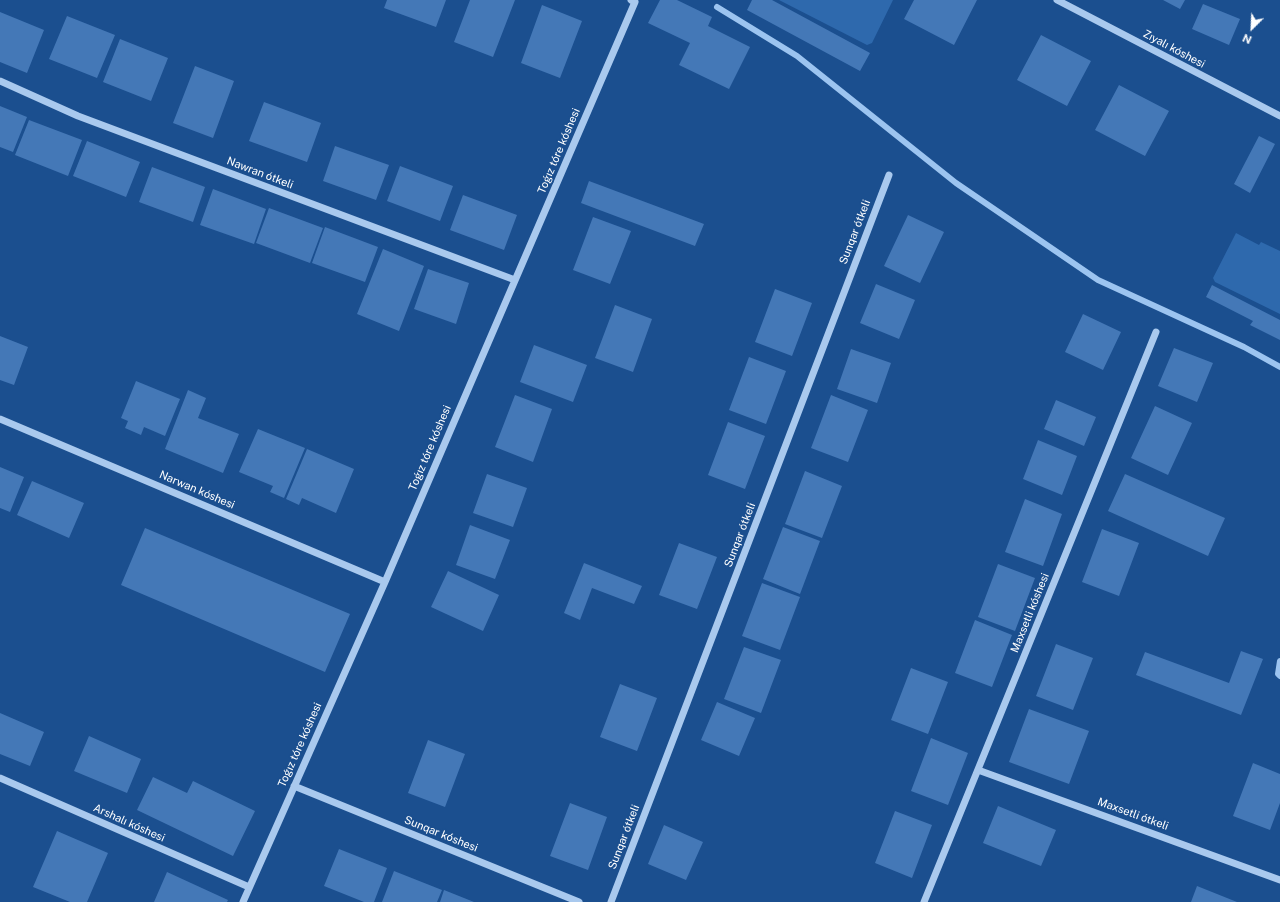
<!DOCTYPE html>
<html>
<head>
<meta charset="utf-8">
<style>
  body { margin:0 }
  #map { position:relative; width:1280px; height:902px; overflow:hidden; background:#1b4f8f; font-family:"Public Sans",sans-serif }
  canvas { display:block }
  .north { position:absolute; left:1232px; top:8px; width:40px; height:40px; -webkit-text-stroke:3px #1b4f8f; paint-order:stroke; rotate:204deg; font-size:11px; font-weight:700; line-height:16px; text-align:center; color:#fff }
  .north::after { content:''; display:block; margin:auto; width:14px; height:18px; background:#fff; clip-path:polygon(50% 0,100% 100%,50% 72%,0 100%) }
</style>
</head>
<body>
<div id="map">
<canvas width="1280" height="902"></canvas>
<div class="north">N</div>
</div>
<script>
const context = document.querySelector('canvas').getContext('2d');
context.lineJoin = 'round';
function fillPath(path, color) { context.fillStyle = color; context.fill(path, 'evenodd'); }
const toPath = rows => new Path2D(rows.map(r => 'M' + r).join(''));
function strokePath(path, color, width, dash) { context.strokeStyle = color; context.lineWidth = width; context.lineCap = dash ? 'butt' : 'round'; context.setLineDash(dash || []); context.stroke(path); }
function drawText(font, color, halo, rows, align = 'center') {
  context.font = font + ' "Public Sans",sans-serif'; context.lineWidth = 3.5; context.setLineDash([]); context.textBaseline = 'middle'; context.strokeStyle = halo; context.fillStyle = color; for (const [text, x, y, turn = 0] of rows) {
    context.save(); context.translate(x, y); context.rotate((+turn || 0) * Math.PI / 180); context.textAlign = isNaN(turn) ? turn : align; if (halo) context.strokeText(text, 0, 0); context.fillText(text, 0, 0); context.restore();
  }
}
fillPath(toPath([
  [779,0,893,0,872,43,867,45],
  [1236,233,1259,245,1261,242,1280,251,1280,314,1215,282,1213,278]
]), '#2e69ad');
strokePath(toPath([
  [717,7,797,56,956,183,1098,280,1244,347,1280,367],
  [1280,661,1278,674,1280,676]
]), '#9cc4f0', 6);
fillPath(toPath([
  [387,0,446,0,436,27,384,8],
  [470,0,515,0,493,57,454,42],
  [660,0,677,0,712,17,708,26,750,47,729,89,679,65,690,43,648,23],
  [752,0,772,0,870,53,860,71,747,10],
  [914,0,977,0,954,45,904,19],
  [1163,0,1185,0,1180,9],
  [1203,4,1240,19,1229,45,1192,29],
  [542,5,582,21,560,78,521,63],
  [0,12,44,30,27,73,0,62],
  [67,16,115,35,97,78,49,59],
  [1041,35,1091,61,1067,106,1017,80],
  [120,39,168,58,151,101,103,82],
  [195,66,234,81,213,138,173,123],
  [1119,85,1169,111,1145,156,1095,130],
  [264,102,321,123,307,162,249,141],
  [0,106,27,117,13,152,0,147],
  [29,120,82,140,68,176,15,155],
  [1259,136,1275,144,1250,193,1234,184],
  [87,141,140,162,126,197,73,176],
  [335,146,389,165,376,200,323,181],
  [400,166,453,186,440,221,387,201],
  [152,167,205,187,193,222,139,202],
  [589,181,704,224,695,246,581,203],
  [213,189,266,209,254,244,200,225],
  [463,195,517,215,504,250,450,230],
  [269,208,323,228,310,263,256,243],
  [908,215,944,232,920,283,884,266],
  [593,217,631,231,610,284,573,270],
  [325,227,378,247,365,282,312,263],
  [383,249,424,266,399,331,357,314],
  [428,269,469,283,456,324,414,309],
  [876,284,915,300,899,339,860,323],
  [1212,285,1280,320,1280,340,1250,325,1253,321,1206,297],
  [775,289,812,303,792,356,755,342],
  [615,305,652,319,633,372,595,358],
  [1083,314,1121,332,1103,370,1065,352],
  [0,336,28,347,14,385,0,380],
  [534,345,587,365,573,402,520,382],
  [1174,348,1213,363,1197,402,1158,386],
  [851,349,891,363,877,403,837,389],
  [749,357,786,371,766,424,729,410],
  [136,381,180,399,165,436,144,427,141,435,125,428,128,421,121,418],
  [188,390,206,398,198,418,239,434,223,473,165,449],
  [515,395,552,409,533,462,495,447],
  [831,395,868,410,848,462,811,448],
  [1056,400,1096,417,1084,446,1044,429],
  [1155,406,1192,423,1168,475,1131,458],
  [728,422,765,436,745,489,708,475],
  [258,429,305,448,284,498,270,492,273,486,239,472],
  [1038,440,1077,456,1062,495,1023,479],
  [307,449,354,469,336,513,302,498,299,505,286,499],
  [0,467,24,477,10,512,0,508],
  [805,471,842,486,822,538,785,524],
  [487,474,527,488,513,527,473,513],
  [1125,474,1225,518,1208,556,1108,511],
  [32,481,84,503,69,538,17,515],
  [1025,499,1062,514,1043,566,1005,552],
  [470,525,510,540,495,579,456,565],
  [783,527,820,541,800,594,763,579],
  [145,528,350,614,325,672,121,585],
  [1102,529,1139,543,1119,596,1082,582],
  [679,543,717,557,697,609,659,595],
  [584,563,642,586,634,604,592,588,580,620,564,613],
  [998,564,1035,578,1015,631,978,617],
  [448,571,499,595,483,631,431,607],
  [762,583,800,597,780,650,742,636],
  [975,620,1012,635,992,687,955,673],
  [1056,644,1093,658,1073,710,1036,696],
  [744,647,781,660,761,713,724,699],
  [1241,651,1263,659,1241,715,1136,675,1145,652,1229,683],
  [911,668,948,682,928,734,891,720],
  [620,684,657,698,637,751,600,737],
  [717,702,755,718,739,756,701,740],
  [1029,709,1089,731,1069,784,1009,762],
  [0,713,44,732,30,766,0,754],
  [89,736,141,759,127,793,74,771],
  [931,738,968,753,948,805,911,791],
  [428,740,465,754,445,807,408,793],
  [1253,763,1280,774,1280,803,1270,830,1233,816],
  [153,777,187,793,193,781,255,811,233,856,137,810],
  [570,803,607,817,588,870,550,856],
  [998,806,1056,830,1041,866,983,843],
  [895,811,932,825,912,878,875,863],
  [664,825,703,842,686,880,648,864],
  [57,831,108,853,87,902,70,902,33,887],
  [339,849,387,868,374,902,364,902,324,886],
  [394,871,442,890,437,902,382,902],
  [167,872,228,900,227,902,154,902],
  [1197,886,1237,902,1191,902],
  [444,890,474,902,440,902]
]), '#4478b7');
strokePath(toPath([
  [1057,0,1280,116],
  [0,81,78,116,515,280],
  [0,419,385,582],
  [978,770,1280,880],
  [0,778,249,887],
  [294,786,579,902],
  [243,902,385,582,635,2,631,0],
  [611,902,889,175],
  [924,902,1156,332]
]), '#a9c9ee', 7);
drawText('11px', '#fff', '#1b4f8f', [
  ["Zıyalı kóshesi",1174,49,28],
  ["Toǵız tóre kóshesi",559,151,-67],
  ["Nawran ótkeli",260,173,21],
  ["Sunqar ótkeli",855,232,-69],
  ["Toǵız tóre kóshesi",430,448,-67],
  ["Narwan kóshesi",197,490,23],
  ["Sunqar ótkeli",740,535,-69],
  ["Maxsetli kóshesi",1030,613,-68],
  ["Toǵız tóre kóshesi",300,745,-66],
  ["Maxsetli ótkeli",1133,814,20],
  ["Arshalı kóshesi",129,823,24],
  ["Sunqar kóshesi",441,834,22],
  ["Sunqar ótkeli",624,837,-69]
]);
</script>
</body>
</html>
